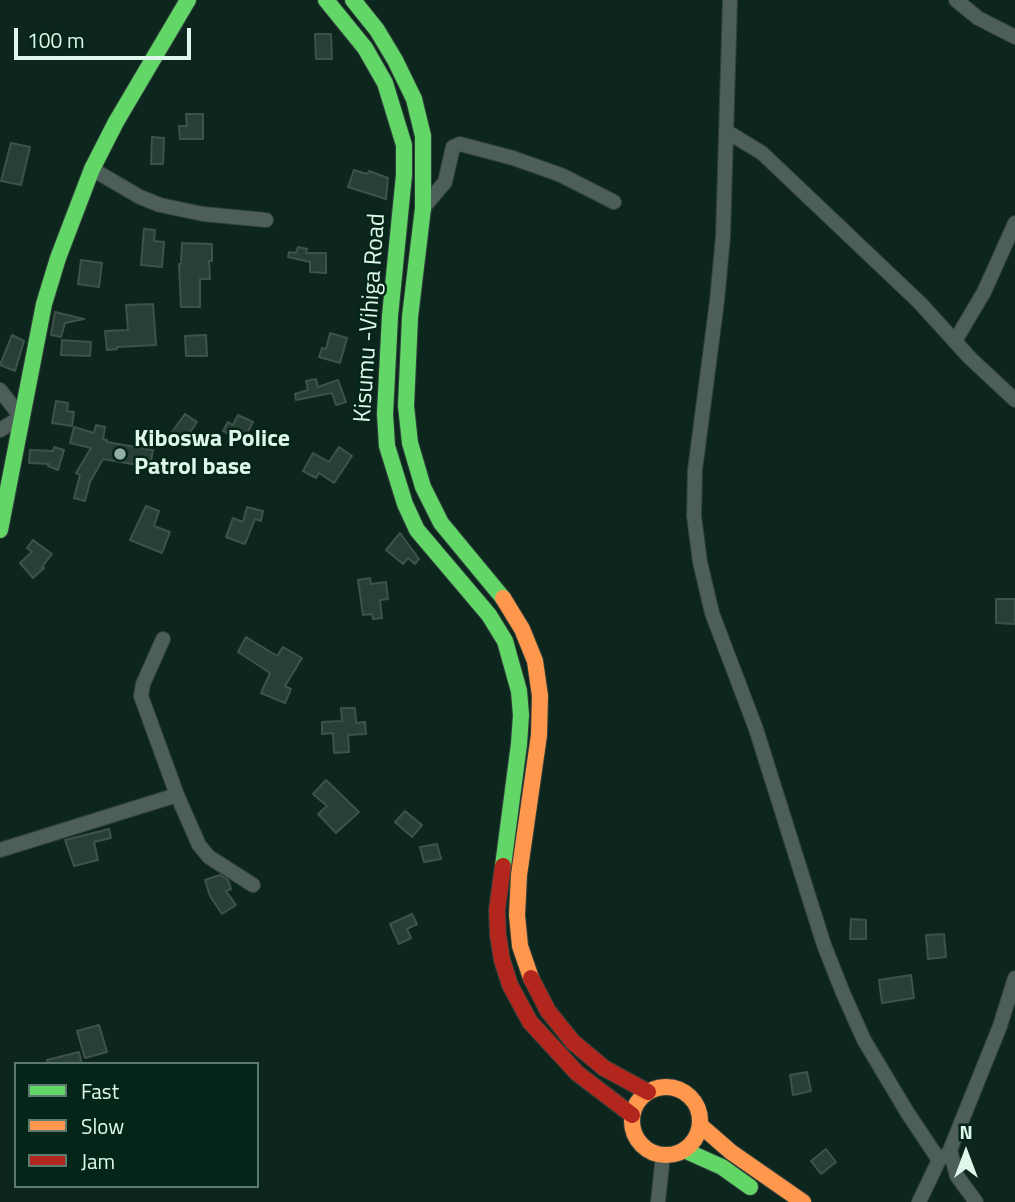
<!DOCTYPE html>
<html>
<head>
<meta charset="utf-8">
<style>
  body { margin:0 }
  #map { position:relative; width:1015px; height:1202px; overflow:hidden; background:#0c261e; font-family:"Titillium Web",sans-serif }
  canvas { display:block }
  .legend { position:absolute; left:14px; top:1062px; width:245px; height:126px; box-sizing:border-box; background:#042619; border:2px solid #5c7a6d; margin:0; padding:9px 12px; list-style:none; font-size:21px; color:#dff7eb }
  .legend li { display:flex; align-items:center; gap:14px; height:35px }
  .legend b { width:35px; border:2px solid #5c7a6d }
  .north { position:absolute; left:931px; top:1118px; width:70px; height:70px; -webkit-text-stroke:5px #042619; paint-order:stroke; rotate:0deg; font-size:19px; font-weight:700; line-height:28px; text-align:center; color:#dff7eb }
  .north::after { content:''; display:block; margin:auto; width:24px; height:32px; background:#dff7eb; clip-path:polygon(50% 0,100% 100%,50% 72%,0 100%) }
  .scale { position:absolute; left:14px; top:28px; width:177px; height:32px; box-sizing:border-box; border:4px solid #dff7eb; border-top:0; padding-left:9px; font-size:21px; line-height:24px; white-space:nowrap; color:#dff7eb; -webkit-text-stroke:5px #042619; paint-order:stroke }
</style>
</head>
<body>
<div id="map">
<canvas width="1015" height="1202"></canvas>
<ul class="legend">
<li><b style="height:9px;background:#63d668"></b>Fast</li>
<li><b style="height:9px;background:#ff974d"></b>Slow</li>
<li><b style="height:9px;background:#b3261e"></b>Jam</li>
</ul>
<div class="north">N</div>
<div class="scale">100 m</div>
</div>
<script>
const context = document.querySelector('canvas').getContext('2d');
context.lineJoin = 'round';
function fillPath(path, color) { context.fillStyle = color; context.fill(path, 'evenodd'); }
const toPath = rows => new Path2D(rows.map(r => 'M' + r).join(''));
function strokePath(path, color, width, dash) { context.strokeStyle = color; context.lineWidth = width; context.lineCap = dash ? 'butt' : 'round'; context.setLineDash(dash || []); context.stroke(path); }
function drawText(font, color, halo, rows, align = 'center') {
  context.font = font + ' "Titillium Web",sans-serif'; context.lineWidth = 5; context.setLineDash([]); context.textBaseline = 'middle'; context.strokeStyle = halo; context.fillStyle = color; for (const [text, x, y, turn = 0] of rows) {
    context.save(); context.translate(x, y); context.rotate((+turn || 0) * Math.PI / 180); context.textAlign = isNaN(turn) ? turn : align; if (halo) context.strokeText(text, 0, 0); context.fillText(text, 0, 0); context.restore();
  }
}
const building = toPath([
  [315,34,331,34,332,59,316,59,315,34],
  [186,114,203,114,203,139,180,139,179,126,187,126,186,114],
  [152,137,164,138,163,164,151,164,152,137],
  [11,143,30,147,21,185,1,181,11,143],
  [354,170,367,174,369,171,388,178,386,199,348,187,354,170],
  [144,229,155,230,154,241,164,242,162,267,141,265,144,229],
  [182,243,212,244,212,261,209,261,210,279,200,279,200,307,181,307,179,264,181,264,182,243],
  [298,247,307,249,306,253,326,253,326,273,310,272,310,262,288,257,289,252,296,253,298,247],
  [81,260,102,263,99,287,78,284,81,260],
  [153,304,156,345,117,347,117,349,107,350,105,331,128,330,126,305,153,304],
  [55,312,84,319,65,323,61,337,51,335,55,312],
  [330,333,347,338,340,363,319,357,322,348,326,349,330,333],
  [12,335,24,341,15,371,0,365,12,335],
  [206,335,207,356,186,356,185,336,206,335],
  [62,340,91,342,90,356,61,355,62,340],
  [316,379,318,387,338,380,346,402,336,405,332,393,296,400,295,394,308,390,306,381,316,379],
  [56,401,68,403,67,411,74,412,72,426,52,423,56,401],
  [185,414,197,422,185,440,172,432,185,414],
  [238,415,253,422,243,441,223,431,228,422,233,425,238,415],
  [96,425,105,427,103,439,107,440,107,442,153,450,150,467,103,459,90,482,85,501,74,498,80,475,76,473,91,448,70,443,74,427,94,433,96,425],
  [54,447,64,450,58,470,48,466,49,464,29,463,30,450,53,451,54,447],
  [339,447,352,456,334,483,319,473,316,478,303,471,313,453,329,462,339,447],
  [146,506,159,511,154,526,170,532,162,553,130,540,146,506],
  [247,507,263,511,261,521,255,519,245,544,226,537,233,518,243,522,247,507],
  [400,533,419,559,415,564,408,558,403,564,386,550,400,533],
  [33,540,52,554,42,567,44,568,33,578,20,563,32,552,27,548,33,540],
  [370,578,371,584,386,582,388,599,380,600,382,618,373,619,372,614,363,615,358,580,370,578],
  [996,599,1015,599,1015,624,996,623,996,599],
  [246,637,277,656,283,647,302,658,285,686,291,689,285,703,261,693,270,673,238,652,246,637],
  [341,708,355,708,356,723,365,722,366,734,348,735,349,752,334,753,333,733,322,734,322,722,342,721,341,708],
  [326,780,359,812,336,833,318,814,327,806,313,794,326,780],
  [405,811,422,825,412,837,395,822,405,811],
  [109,829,111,838,94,842,98,860,74,866,65,840,109,829],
  [437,844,441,859,424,862,420,847,437,844],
  [220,875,228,880,231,889,226,891,236,905,222,914,210,896,205,880,220,875],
  [412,914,417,924,407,929,411,938,399,944,390,924,412,914],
  [851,919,866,920,866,939,850,939,851,919],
  [944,934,946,957,928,959,926,935,944,934],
  [911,975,914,998,882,1003,879,980,911,975],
  [99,1025,107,1052,85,1058,77,1031,99,1025],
  [79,1052,82,1064,48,1064,47,1060,79,1052],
  [807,1072,811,1091,793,1095,790,1075,807,1072],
  [826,1149,836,1162,821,1174,811,1161,826,1149]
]);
fillPath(building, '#283f36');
strokePath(building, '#3e524a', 2);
const street = toPath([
  [730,0,723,237,717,301,695,470,694,516,700,562,712,613,756,729,824,945,843,993,864,1040,907,1112,939,1160],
  [956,0,978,18,1015,37],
  [726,131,762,153,920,303,970,358,1015,400],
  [92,169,140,197,160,205,203,214,266,220],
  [424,207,445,182,453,147,460,144,513,158,561,175,614,202],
  [955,341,984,292,1015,223],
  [0,390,21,417,0,430],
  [177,795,199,845,209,857,253,885],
  [0,850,177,795,141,696,143,684,163,639],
  [658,1202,663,1155],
  [919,1202,939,1160,944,1156],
  [976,1202,957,1176,950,1150,1000,1026,1015,978]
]);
const fast = toPath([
  [326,0,365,48,385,83,404,145,404,175,390,316,385,414,387,446,405,504,417,530,489,615,505,641,519,691,521,715,519,744,503,866],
  [353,0,377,30,395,60,414,99,423,136,423,208,410,317,406,406,410,443,423,487,441,523,503,598],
  [0,530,44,304,58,258,92,169,116,122,188,0],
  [684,1150,722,1167,750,1187]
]);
const slow = toPath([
  [503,598,522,629,535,661,540,696,539,735,519,875,517,915,520,946,531,978],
  '632 1121a34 34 0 1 1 68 0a34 34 0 1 1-68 0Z',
  [700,1125,731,1152,803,1202]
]);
const jam = toPath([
  [503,866,497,910,498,935,502,960,510,985,530,1022,577,1073,632,1115],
  [531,978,548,1011,573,1042,604,1068,648,1092]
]);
strokePath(street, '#30413b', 16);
strokePath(fast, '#30413b', 18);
strokePath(slow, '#30413b', 18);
strokePath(jam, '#30413b', 18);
strokePath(street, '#4d5f58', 14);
strokePath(fast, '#63d668', 16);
strokePath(slow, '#ff974d', 16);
strokePath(jam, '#b3261e', 16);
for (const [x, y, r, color] of [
  [120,454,7,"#95aea3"]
]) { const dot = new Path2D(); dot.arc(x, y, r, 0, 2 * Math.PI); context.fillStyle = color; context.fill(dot); strokePath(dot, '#042619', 2.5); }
drawText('24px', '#dff7eb', '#042619', [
  ["Kisumu -Vihiga Road",371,318,-86]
]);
drawText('bold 24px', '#dff7eb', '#042619', [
  ["Kiboswa Police",134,440],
  ["Patrol base",134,468]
], 'left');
</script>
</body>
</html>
